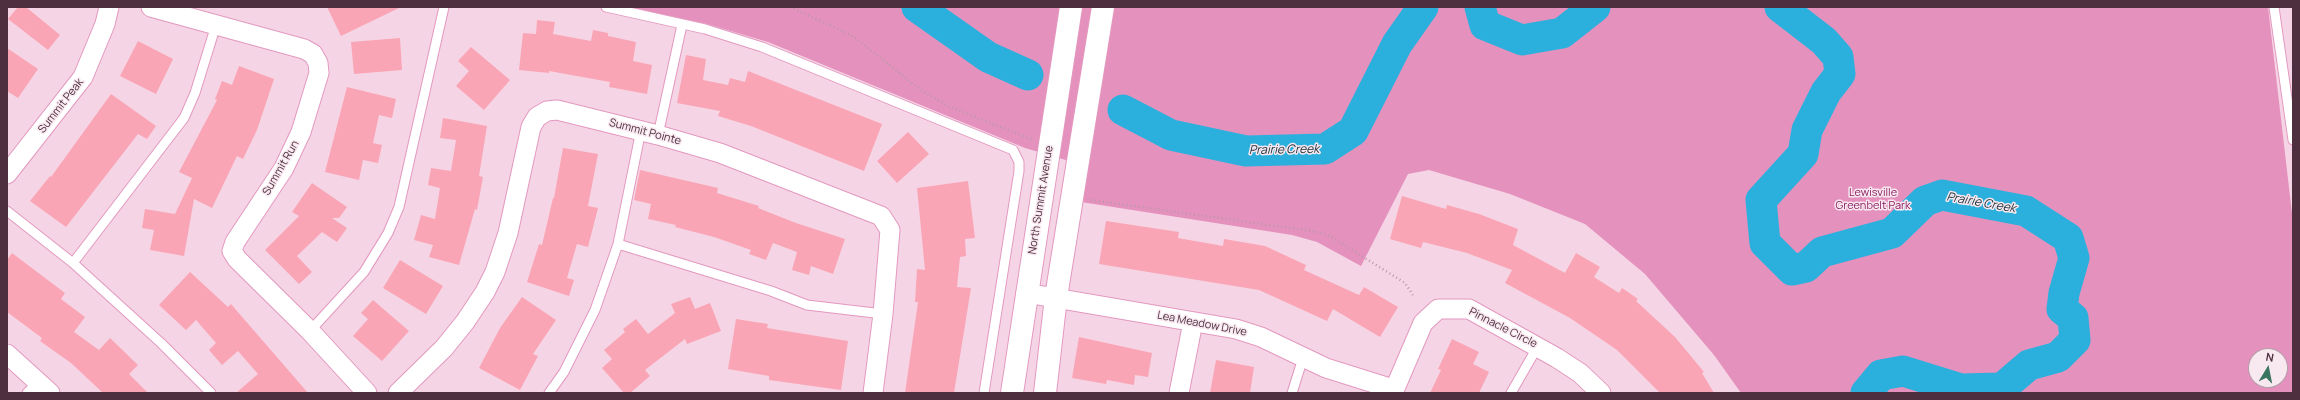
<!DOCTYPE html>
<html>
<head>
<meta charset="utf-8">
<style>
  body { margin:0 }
  #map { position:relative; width:2300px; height:400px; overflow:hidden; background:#f5d5e5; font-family:Manrope,sans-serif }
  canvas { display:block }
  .frame { position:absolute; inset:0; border:8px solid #4e2f3f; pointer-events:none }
  .north { position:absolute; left:2248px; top:348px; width:40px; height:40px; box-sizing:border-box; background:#f8e8ef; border:1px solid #b49ea9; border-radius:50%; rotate:10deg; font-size:11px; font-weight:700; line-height:16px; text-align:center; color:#4e2f3f }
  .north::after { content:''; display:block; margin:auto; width:14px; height:18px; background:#39755f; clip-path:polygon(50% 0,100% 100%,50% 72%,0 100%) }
</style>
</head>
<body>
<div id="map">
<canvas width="2300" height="400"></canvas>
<div class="frame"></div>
<div class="north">N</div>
</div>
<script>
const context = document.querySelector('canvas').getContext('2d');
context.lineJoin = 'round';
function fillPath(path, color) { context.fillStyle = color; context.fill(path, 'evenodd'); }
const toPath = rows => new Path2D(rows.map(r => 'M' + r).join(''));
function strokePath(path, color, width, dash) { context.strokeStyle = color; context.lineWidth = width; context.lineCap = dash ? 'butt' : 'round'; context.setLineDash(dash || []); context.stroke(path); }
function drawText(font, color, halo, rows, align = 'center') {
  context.font = font + ' Manrope,sans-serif'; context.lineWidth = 3; context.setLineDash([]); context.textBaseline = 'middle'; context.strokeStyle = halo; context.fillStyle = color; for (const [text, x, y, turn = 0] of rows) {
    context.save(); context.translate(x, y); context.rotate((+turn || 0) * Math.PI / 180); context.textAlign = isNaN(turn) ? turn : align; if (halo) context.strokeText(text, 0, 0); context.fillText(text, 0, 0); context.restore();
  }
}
fillPath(toPath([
  [628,7,2268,7,2293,222,2293,393,1741,393,1714,355,1645,274,1585,224,1510,194,1429,170,1408,174,1361,266,1317,242,1292,235,1081,202,1086,166,1025,148,768,42,707,24],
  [2256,356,2280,356,2280,380,2256,380]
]), '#e591bd');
strokePath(toPath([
  [917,7,988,57,1028,75],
  [1480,7,1485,25,1522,40,1562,33,1595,7],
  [1780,7,1824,41,1838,57,1840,74,1826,92,1807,130,1803,154,1761,200,1765,243,1792,270,1806,267,1822,252,1892,233,1925,201,1942,195,2026,211,2068,238,2074,258,2064,293,2062,309,2073,318,2075,340,2058,357,2029,365,2002,388,1961,389,1903,371,1881,375,1866,393],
  [1123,110,1171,135,1246,151,1325,149,1353,131,1397,44,1423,7]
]), '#2bb0de', 31);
fillPath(toPath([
  [18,7,26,7,60,35,48,50,8,19],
  [327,7,401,7,341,36],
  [537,20,555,22,553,34,591,41,593,30,608,33,608,36,636,42,633,61,652,65,647,94,609,87,610,82,549,71,549,73,519,70,523,33,536,34],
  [400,38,402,70,354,74,351,42],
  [138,41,173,59,156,94,120,76],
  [471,47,510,80,484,110,456,86,469,71,458,61],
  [7,48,38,69,18,98,7,91],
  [686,55,706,59,703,80,728,85,730,78,745,82,748,71,882,124,864,171,751,126,718,116,720,111,677,103],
  [239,66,274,79,257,130,243,159,237,156,212,208,194,199,184,256,150,250,154,230,142,228,145,209,175,214,192,178,179,172,217,100,215,99,222,81,232,85],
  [347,87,396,99,392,118,379,115,373,143,382,145,378,163,363,160,359,180,325,172],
  [111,94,156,126,147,139,138,134,66,227,30,201,50,176,51,177],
  [443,118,487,126,479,176,483,177,477,210,475,209,459,265,429,257,433,245,414,240,421,215,435,219,440,188,428,185,431,168,451,171,456,140,440,138],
  [908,132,929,154,897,183,877,161],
  [563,148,598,154,588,206,598,208,588,247,577,244,567,278,574,280,569,296,527,282,539,244,542,245,553,198,554,198],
  [640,170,718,188,717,193,759,206,758,208,796,223,845,239,833,274,811,266,809,275,792,270,797,252,773,243,766,260,749,254,751,250,714,237,675,227,676,225,648,219,651,204,634,200],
  [968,181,975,238,965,239,966,256,960,257,957,287,971,288,954,393,905,393,918,302,915,302,917,269,925,270,917,188],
  [312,183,347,207,339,218,332,218,347,228,337,242,322,232,297,256,312,272,299,284,265,250,299,216,292,212],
  [1402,196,1446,209,1447,205,1479,214,1518,229,1513,245,1565,273,1576,253,1600,267,1594,277,1619,293,1622,288,1638,299,1636,301,1675,337,1704,372,1702,373,1714,393,1660,393,1617,350,1570,318,1505,283,1512,270,1467,253,1423,242,1421,248,1390,239],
  [1106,221,1179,232,1178,238,1223,246,1224,239,1265,246,1306,265,1304,270,1359,295,1364,287,1398,307,1380,337,1333,309,1327,321,1259,290,1099,264],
  [12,253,65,293,61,299,85,317,74,332,99,350,110,338,138,365,129,374,148,393,103,393,71,363,40,341,42,338,7,312,7,260],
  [400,260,443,286,426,314,383,288],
  [190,272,228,307,231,304,308,393,236,393,258,374,238,351,222,365,209,350,216,343,196,320,186,330,159,305],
  [522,297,556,320,533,354,538,356,520,390,479,368,500,328],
  [690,297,695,309,710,303,721,331,687,344,685,339,645,370,650,376,630,393,624,393,602,368,612,359,604,350,625,332,623,329,636,319,648,334,675,313,671,304],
  [373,300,409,331,382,361,353,336,368,319,361,313],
  [736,319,768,324,767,328,848,341,841,390,769,380,769,376,728,369],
  [1079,337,1152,353,1148,377,1135,375,1134,385,1107,380,1106,384,1072,378],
  [1452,339,1479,352,1473,364,1489,372,1479,393,1430,393,1441,370,1438,369],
  [1216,360,1254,367,1250,393,1210,393]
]), '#faa5b5');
const lane = toPath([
  [606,7,705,29,762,47,1013,150,1019,162,1019,171,984,393],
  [2274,7,2293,140],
  [658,135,682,25],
  [7,211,73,263,161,343,211,393],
  [618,244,771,291,807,305,883,314],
  [73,263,184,118,195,93,216,25],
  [310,331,364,272,388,233,399,207,444,7],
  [27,393,38,382],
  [549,393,564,372,595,310,618,244,641,130],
  [1292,393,1303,358],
  [1511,393,1538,346]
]);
const street = toPath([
  [151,7,304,49,313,54,318,63,319,73,301,132,284,168,235,242,232,251,237,259,310,331,367,393],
  [7,174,83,77,105,24,109,7],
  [1026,293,1236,329,1261,337,1326,368,1393,389],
  [7,354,50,393],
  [398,393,444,348,465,322,485,292,495,272,508,233,531,127,537,117,547,111,557,110,658,135,720,153,881,216,890,230,883,314,873,393],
  [1179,393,1193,322],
  [1393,393,1423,323,1438,309,1469,309,1557,358,1580,373,1601,393]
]);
const secondary = toPath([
  [1012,393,1071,7],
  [1045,393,1056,297,1103,7]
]);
strokePath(lane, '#e398bf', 11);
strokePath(street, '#e398bf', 21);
strokePath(secondary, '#e398bf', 24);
strokePath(toPath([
  [790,7,853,36,922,91,950,107,1031,139],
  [1091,200,1312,231,1328,235,1405,283,1413,295]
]), '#b999a9', 2.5, [1, 3]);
strokePath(lane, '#fff', 9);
strokePath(street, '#fff', 19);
strokePath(secondary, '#fff', 22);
drawText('11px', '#4e2f3f', '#f8e8ef', [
  ["Summit Peak",61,106,-52],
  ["Summit Pointe",645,132,15],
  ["Summit Run",281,168,-60],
  ["North Summit Avenue",1041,200,-81],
  ["Lea Meadow Drive",1202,324,11],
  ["Pinnacle Circle",1503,328,27]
]);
drawText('11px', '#8a1e61', '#f8e8ef', [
  ["Lewisville",1873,193],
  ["Greenbelt Park",1873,206]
]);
drawText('italic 12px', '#1a2f38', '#f8e8ef', [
  ["Prairie Creek",1284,150,-1],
  ["Prairie Creek",1981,203,10]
]);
</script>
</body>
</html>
